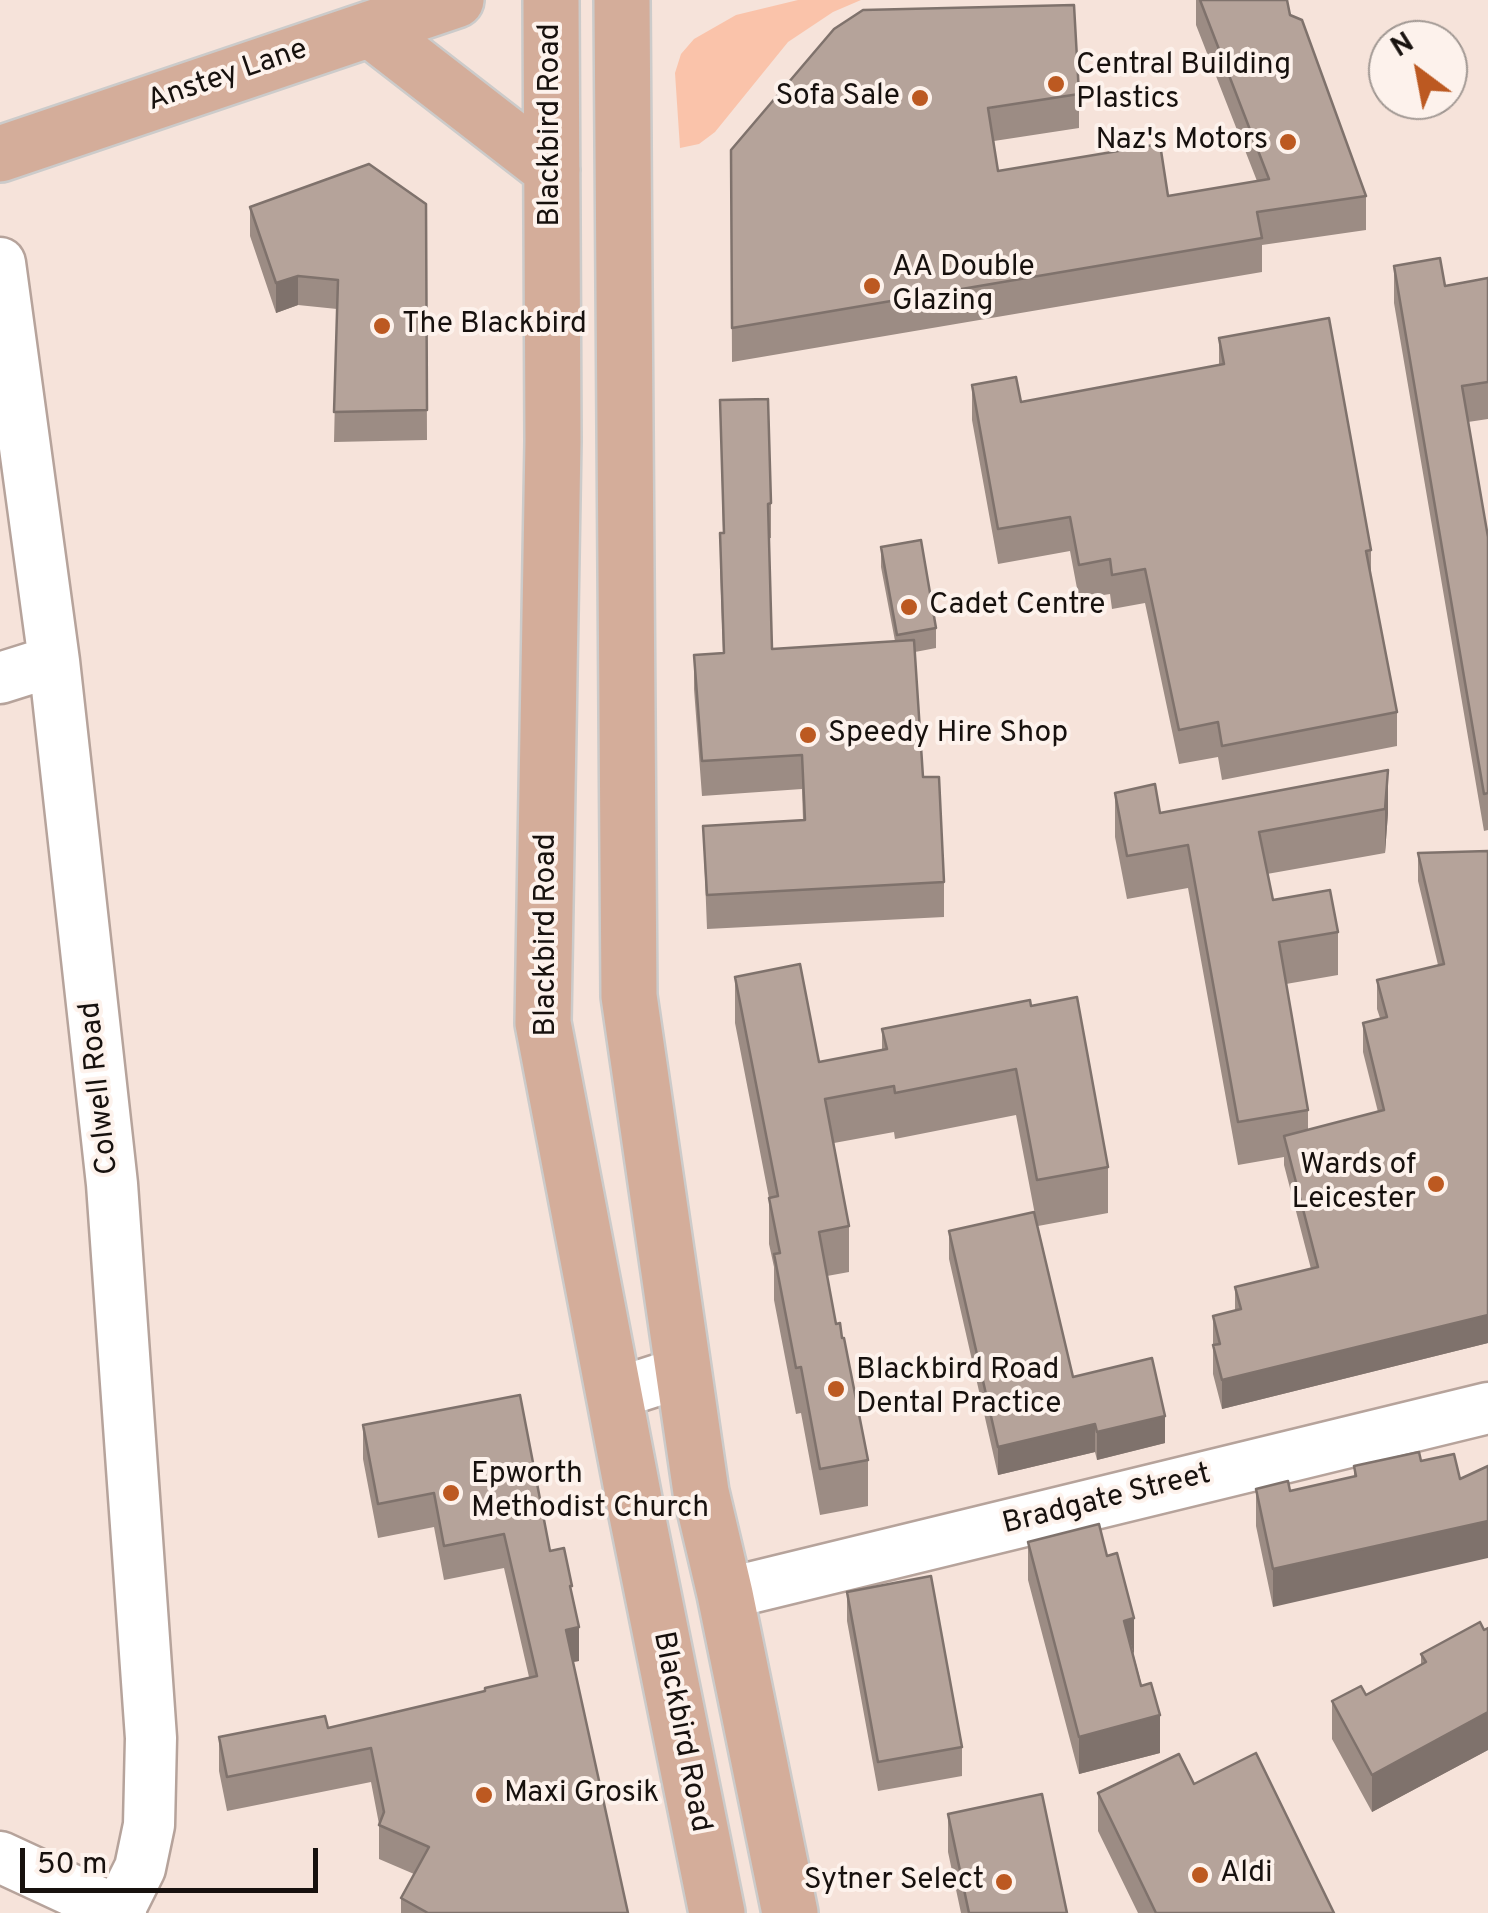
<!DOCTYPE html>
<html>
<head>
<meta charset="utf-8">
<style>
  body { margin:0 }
  #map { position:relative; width:1488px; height:1913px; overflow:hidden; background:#f6e3da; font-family:Overpass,sans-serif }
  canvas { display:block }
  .north { position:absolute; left:1368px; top:20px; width:100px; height:100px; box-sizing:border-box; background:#fdf2ec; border:2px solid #a19893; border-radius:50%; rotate:328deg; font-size:28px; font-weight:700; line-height:40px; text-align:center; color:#17110e }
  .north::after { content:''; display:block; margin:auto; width:35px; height:45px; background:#bc5921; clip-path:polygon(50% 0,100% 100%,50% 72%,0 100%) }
  .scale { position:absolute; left:20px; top:1848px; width:298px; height:45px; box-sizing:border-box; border:5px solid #17110e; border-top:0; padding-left:12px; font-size:30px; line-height:35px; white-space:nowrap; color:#17110e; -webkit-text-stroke:8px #fdf2ec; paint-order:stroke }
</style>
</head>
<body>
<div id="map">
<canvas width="1488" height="1913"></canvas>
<div class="north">N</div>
<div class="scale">50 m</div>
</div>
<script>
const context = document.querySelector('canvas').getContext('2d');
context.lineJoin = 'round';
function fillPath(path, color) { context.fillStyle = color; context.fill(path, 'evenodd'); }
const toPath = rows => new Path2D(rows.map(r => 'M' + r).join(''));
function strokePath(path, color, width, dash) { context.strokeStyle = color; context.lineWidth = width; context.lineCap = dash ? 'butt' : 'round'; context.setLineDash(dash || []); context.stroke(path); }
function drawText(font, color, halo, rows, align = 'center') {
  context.font = font + ' Overpass,sans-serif'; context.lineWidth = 8; context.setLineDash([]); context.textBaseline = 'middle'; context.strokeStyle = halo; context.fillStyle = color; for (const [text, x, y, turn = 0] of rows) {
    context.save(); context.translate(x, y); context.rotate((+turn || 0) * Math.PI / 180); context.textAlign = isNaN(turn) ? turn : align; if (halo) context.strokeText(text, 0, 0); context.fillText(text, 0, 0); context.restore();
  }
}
fillPath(toPath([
  [798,0,861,0,833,12,788,42,715,132,699,144,680,148,675,73,681,54,694,39,736,15]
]), '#fac3aa');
const minor = toPath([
  [0,263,54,661,112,1184,151,1738,149,1825,140,1868,118,1912],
  [0,678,54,661],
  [614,1394,683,1372],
  [725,1594,1488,1408],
  [0,1857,121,1913]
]);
const major = toPath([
  [551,0,553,441,543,1023,637,1515,717,1913],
  [622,0,629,996,701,1492,725,1594,790,1913],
  [370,29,552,170],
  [0,154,456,0]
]);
strokePath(minor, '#b6a39b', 55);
strokePath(major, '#cccbca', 60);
strokePath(minor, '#fff', 50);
strokePath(major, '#d4ad9a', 55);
fillPath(toPath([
  [1196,0,1287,0,1290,15,1366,196,1366,230,1262,245,1262,272,732,362,731,150,1079,94,1079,128,994,141,998,171,1168,196,1257,181,1196,25],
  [426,204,427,440,334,442,337,309,298,305,276,313,250,236,250,207],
  [1394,266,1445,286,1488,278,1488,419,1468,422,1488,537,1488,830,1484,831,1394,303],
  [1219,338,1371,550,1371,576,1397,712,1397,746,1222,780,1218,757,1179,764,1145,603,1112,609,1110,594,1079,599,1070,551,998,564,972,420,972,385,1021,402,1219,365],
  [720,400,771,503,771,538,769,538,772,649,895,641,881,567,881,547,936,628,936,648,915,652,923,777,944,882,944,917,707,929,703,826,803,820,802,789,702,796,694,689,694,655,723,653,720,567,720,533,723,533],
  [1388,770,1388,813,1385,853,1267,874,1273,900,1338,932,1338,975,1286,984,1308,1110,1308,1130,1378,1112,1363,1052,1363,1023,1380,1018,1377,1009,1377,980,1438,965,1418,881,1418,853,1488,851,1488,1343,1222,1409,1213,1374,1213,1316,1235,1310,1235,1287,1311,1269,1284,1165,1284,1157,1238,1165,1188,888,1127,899,1115,837,1115,793,1160,813],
  [735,977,819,1062,882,1050,882,1029,1031,1006,1108,1167,1108,1213,1038,1226,1073,1377,1165,1443,1097,1460,1095,1452,998,1475,949,1259,949,1231,1036,1220,1016,1115,895,1139,894,1132,834,1143,849,1226,849,1272,827,1276,836,1324,868,1460,868,1506,820,1515,801,1413,796,1414,774,1300,774,1267,769,1244,769,1198,735,1023],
  [363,1425,550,1551,572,1595,579,1661,573,1662,628,1913,401,1913,401,1898,414,1874,379,1859,379,1824,371,1782,227,1811,219,1771,219,1737,328,1728,485,1691,529,1677,504,1568,444,1580,434,1527,378,1538,363,1459],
  [1419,1452,1273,1607,1256,1526,1256,1489,1290,1491,1354,1477,1354,1466],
  [1028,1542,1107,1556,1160,1753,1079,1774,1028,1580],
  [847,1592,962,1747,962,1776,878,1791,847,1621],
  [1488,1628,1488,1750,1372,1812,1332,1739,1332,1701,1366,1695,1421,1665,1421,1654],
  [1194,1784,1334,1913,1138,1913,1098,1831,1098,1793],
  [948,1814,1067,1913,961,1913,948,1852]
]), '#9c8c84');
fillPath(toPath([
  [298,276,298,305,276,313,276,283],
  [1388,770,1388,813,1385,853,1385,809],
  [1488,1315,1488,1343,1222,1409,1222,1380],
  [1165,1416,1165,1443,1097,1460,1097,1432],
  [1095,1424,1095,1452,998,1475,998,1447],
  [1488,1521,1488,1558,1273,1607,1273,1569],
  [1134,1618,1134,1655,1124,1621],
  [579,1627,579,1661,566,1663,566,1630],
  [1488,1712,1488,1750,1372,1812,1372,1775],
  [1160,1715,1160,1753,1079,1774,1079,1737]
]), '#7f726c');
const building = toPath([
  [1200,0,1287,0,1290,15,1302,20,1366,196,1257,212,1262,238,732,328,731,150,834,29,863,10,1074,5,1079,94,988,108,998,171,1160,144,1168,196,1269,179,1200,0],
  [369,164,426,204,427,410,334,412,338,280,298,276,276,283,250,207,369,164],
  [1440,258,1445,286,1488,278,1488,382,1462,386,1488,537,1488,793,1484,794,1394,266,1440,258],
  [1329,318,1371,550,1366,551,1397,712,1222,746,1218,722,1179,730,1145,569,1112,575,1110,559,1079,565,1070,517,998,529,972,385,1016,377,1021,402,1224,364,1219,338,1329,318],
  [768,399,771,503,768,504,772,649,914,640,923,777,939,777,944,882,707,895,703,826,805,820,802,755,702,761,694,655,724,653,720,533,724,533,720,400,768,399],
  [921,540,936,628,897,635,881,547,921,540],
  [1388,770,1385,809,1259,832,1273,900,1330,890,1338,932,1279,942,1308,1110,1238,1122,1188,845,1127,856,1115,793,1155,784,1160,813,1388,770],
  [1488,851,1488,1315,1222,1380,1213,1345,1220,1344,1213,1316,1241,1309,1235,1287,1318,1267,1284,1136,1384,1110,1363,1023,1387,1017,1377,980,1444,964,1418,853,1488,851],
  [800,964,819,1062,887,1049,882,1029,1030,1000,1031,1006,1077,997,1108,1167,1037,1180,1016,1069,895,1093,894,1086,825,1099,849,1226,819,1232,836,1324,840,1323,842,1338,844,1338,868,1460,820,1469,801,1367,796,1368,774,1254,780,1253,769,1198,778,1196,735,977,800,964],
  [1034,1212,1073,1377,1152,1358,1165,1416,1097,1432,1095,1424,998,1447,949,1231,1034,1212],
  [520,1395,550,1551,564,1548,572,1586,570,1586,579,1627,566,1630,628,1913,428,1913,401,1898,429,1847,379,1825,384,1812,371,1748,227,1777,219,1737,325,1716,328,1728,485,1691,485,1688,537,1676,504,1534,444,1546,434,1493,378,1504,363,1425,520,1395],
  [1419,1452,1421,1461,1454,1454,1460,1479,1488,1466,1488,1521,1273,1569,1256,1489,1288,1481,1290,1491,1356,1476,1354,1466,1419,1452],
  [1099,1524,1107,1556,1117,1553,1134,1618,1124,1621,1141,1686,1151,1683,1160,1715,1079,1737,1028,1542,1099,1524],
  [931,1576,962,1747,878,1762,847,1592,931,1576],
  [1480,1622,1484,1630,1488,1628,1488,1712,1372,1775,1332,1701,1361,1686,1366,1695,1426,1662,1421,1654,1480,1622],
  [1256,1753,1334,1913,1156,1913,1098,1793,1179,1754,1194,1784,1256,1753],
  [1042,1794,1067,1913,969,1913,948,1814,1042,1794]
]);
fillPath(building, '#b5a39a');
strokePath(building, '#7f726c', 2.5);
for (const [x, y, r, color] of [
  [1056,84,10,"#bc5921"],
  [920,98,10,"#bc5921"],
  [1288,142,10,"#bc5921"],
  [872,286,10,"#bc5921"],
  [382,326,10,"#bc5921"],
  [909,607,10,"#bc5921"],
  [808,735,10,"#bc5921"],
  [1436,1184,10,"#bc5921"],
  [836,1389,10,"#bc5921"],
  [451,1493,10,"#bc5921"],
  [484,1795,10,"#bc5921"],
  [1200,1875,10,"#bc5921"],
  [1004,1882,10,"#bc5921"]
]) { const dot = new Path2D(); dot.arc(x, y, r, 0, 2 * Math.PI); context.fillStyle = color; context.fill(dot); strokePath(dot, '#fdf2ec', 4); }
drawText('30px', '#17110e', '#fdf2ec', [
  ["Central Building",1076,67],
  ["Plastics",1076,101],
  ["Sofa Sale",900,98,"right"],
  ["Naz's Motors",1268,142,"right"],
  ["AA Double",892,269],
  ["Glazing",892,303],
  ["The Blackbird",402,326],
  ["Cadet Centre",929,607],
  ["Speedy Hire Shop",828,735],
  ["Wards of",1416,1167,"right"],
  ["Leicester",1416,1201,"right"],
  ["Blackbird Road",856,1372],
  ["Dental Practice",856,1406],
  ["Epworth",471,1476],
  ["Methodist Church",471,1510],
  ["Maxi Grosik",504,1795],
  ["Aldi",1220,1875],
  ["Sytner Select",984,1882,"right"]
], 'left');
drawText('30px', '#17110e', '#fdf2ec', [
  ["Anstey Lane",228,77,-19],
  ["Blackbird Road",552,125,-90],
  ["Blackbird Road",548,935,-90],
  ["Colwell Road",101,1088,-96],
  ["Bradgate Street",1107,1501,-14],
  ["Blackbird Road",680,1732,79]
]);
</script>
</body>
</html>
